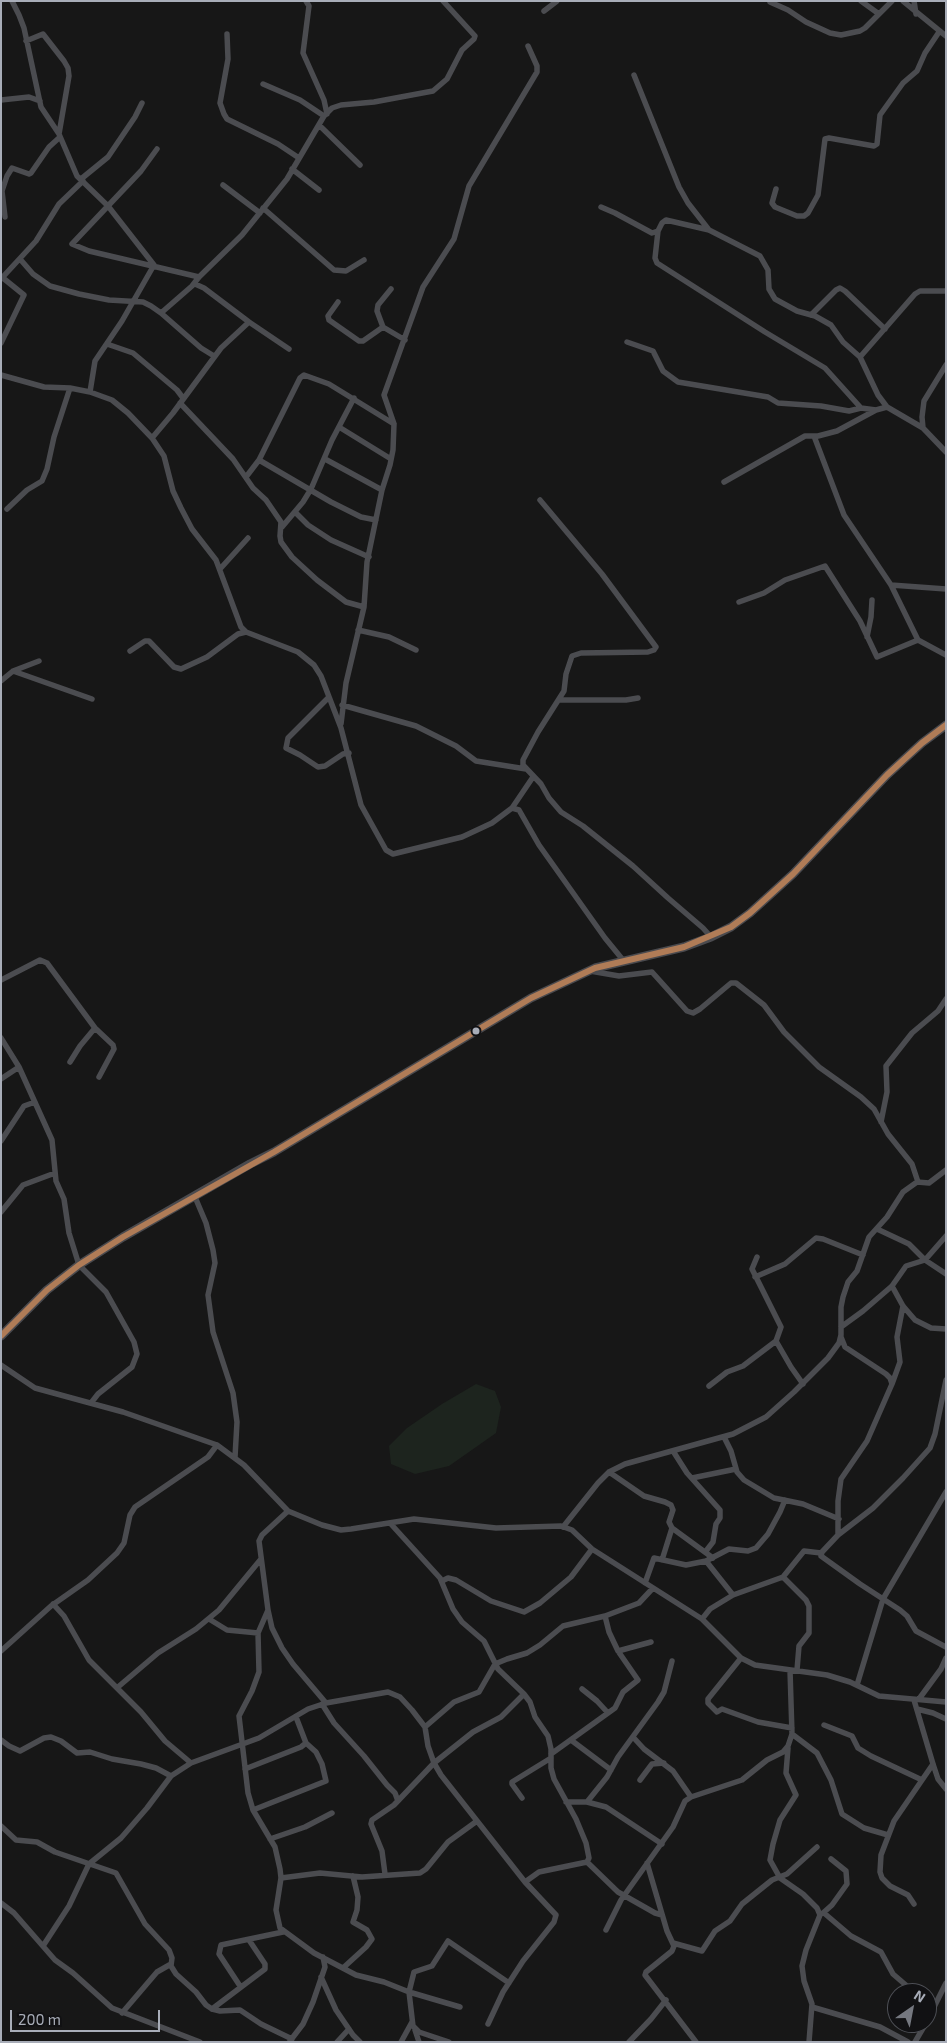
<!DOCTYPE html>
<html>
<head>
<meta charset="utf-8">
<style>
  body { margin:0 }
  #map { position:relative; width:947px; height:2043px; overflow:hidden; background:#171717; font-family:"Exo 2",sans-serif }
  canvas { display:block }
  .frame { position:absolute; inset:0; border:2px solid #a8adb8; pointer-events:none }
  .north { position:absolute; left:887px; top:1983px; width:50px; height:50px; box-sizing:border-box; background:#111113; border:1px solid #4d4f55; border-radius:50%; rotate:33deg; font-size:14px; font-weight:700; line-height:20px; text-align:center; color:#a8adb8 }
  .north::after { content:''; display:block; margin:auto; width:18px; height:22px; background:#757880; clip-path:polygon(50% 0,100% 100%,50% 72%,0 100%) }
  .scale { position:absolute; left:10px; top:2010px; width:150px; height:22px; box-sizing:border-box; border:2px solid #a8adb8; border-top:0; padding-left:6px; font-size:15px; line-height:18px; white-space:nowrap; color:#a8adb8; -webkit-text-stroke:4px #111113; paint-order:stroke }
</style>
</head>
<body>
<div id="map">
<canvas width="947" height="2043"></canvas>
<div class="frame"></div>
<div class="north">N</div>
<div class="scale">200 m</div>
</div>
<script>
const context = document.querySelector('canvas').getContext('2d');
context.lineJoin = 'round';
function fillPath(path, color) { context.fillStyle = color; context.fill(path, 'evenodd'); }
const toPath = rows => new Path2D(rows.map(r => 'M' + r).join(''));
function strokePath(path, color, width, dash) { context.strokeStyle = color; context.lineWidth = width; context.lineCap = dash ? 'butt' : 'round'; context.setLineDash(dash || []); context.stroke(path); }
fillPath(toPath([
  [476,1384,495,1391,501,1407,496,1433,449,1466,415,1474,391,1464,389,1446,407,1428,442,1404]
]), '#1d241e');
strokePath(toPath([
  [12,1,19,15,24,28,41,107,59,134,77,176,108,206,154,265,122,321,95,361,90,392],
  [306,1,309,6,303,53,324,100,327,114],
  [861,1,879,14],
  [903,1,946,36],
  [914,1,916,14],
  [770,2,788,10,806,22,830,33,841,35,860,31,865,28,892,1],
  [544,11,557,1],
  [227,34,228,59,220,103,224,114,227,119,278,144,299,158],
  [26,41,43,34,64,61,68,68,69,76,59,134],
  [634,75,679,187,688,203,709,230],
  [263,84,300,100,324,116],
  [1,100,29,97,40,101],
  [319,125,360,165],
  [157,149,141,171,72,244,89,251,199,277],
  [292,169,319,190],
  [81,179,108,157,135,117,142,103],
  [223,185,260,213],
  [776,189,772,203,775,207,797,216,804,216,808,213,818,195,825,139,829,138,874,146,877,144,880,115,903,83,917,71,925,53,939,32],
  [601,207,615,213,652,233,658,231,662,223,666,220,709,230,760,256,768,270,769,289,775,299,797,311,815,316,831,325,843,342,860,357,878,395,887,407,923,428],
  [263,208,334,270,346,271,364,260],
  [5,217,2,191,7,176,12,168,29,174,31,173,49,147,60,137],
  [658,231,655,258,657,263,765,332,825,368,861,408,876,410,887,407],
  [20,259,33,274,50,286,79,294,109,300,143,302,151,306,161,313,201,348,214,356],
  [1,279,36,241,59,204,83,181],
  [195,284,204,288,249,322,289,349],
  [391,289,378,305,377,311,383,327,405,340],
  [338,302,328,316,329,320,359,341,363,341,383,327],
  [161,313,192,286,199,277,242,235,287,179,324,116,332,108,341,105,374,102,433,91,447,79,462,50,474,39,475,36,443,1],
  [811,315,836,290,840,288,845,291,885,329],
  [627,342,653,351,663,371,678,382,768,397,778,403,821,406,849,411,861,408],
  [1,343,24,295,3,278],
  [107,344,133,353,177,390,183,398],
  [860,357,915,294,920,291,946,291],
  [946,365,924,401,922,417,923,428,946,452],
  [1,375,44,387,70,388,90,392,112,400,128,413,152,438,164,456,173,491,181,508,192,529,216,560,241,627,246,632,298,652,314,665,321,676,341,728,361,805,386,850,393,854,462,837,492,823,512,808,519,810,539,845,605,938,623,960],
  [180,403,233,459,253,488,266,500,281,522,280,536,281,542,292,557,317,580,346,602,364,607],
  [339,427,391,459],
  [814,436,844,515,891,585,918,640,946,655],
  [152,438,173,413,221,348,249,322],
  [325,459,382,490],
  [259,460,331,502,361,517,376,520],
  [246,477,259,460,300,378,304,375,329,384,394,424],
  [724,482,805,436,818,436,837,431,876,410],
  [540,500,602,574,656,647,654,650,648,652,581,653,572,656,566,674,564,691,538,732,523,760,523,765,541,784,549,798,561,812,583,826,633,866,668,898,703,928,711,937],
  [7,509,27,490,42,481,47,469,54,437,70,388],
  [295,512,308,525,331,540,369,557],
  [282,527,303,502,311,489,332,440,354,398],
  [220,569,248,538],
  [891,585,946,589],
  [739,602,764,593,785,580,825,566,860,621,877,657,918,640],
  [358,630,389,637,416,650],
  [867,637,871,617,872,600],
  [130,651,145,641,149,641,174,667,181,669,207,657,238,634,246,632],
  [13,671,92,699],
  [1,681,13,671,39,661],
  [329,697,288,738,286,748,300,755,318,767,325,766,343,754,349,753],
  [559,700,626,700,638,698],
  [342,705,416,726,456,746,476,761,526,769],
  [341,724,346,683,364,607,367,562,382,490,390,465,393,450,394,424,384,395,423,287,454,239,469,186,537,72,537,66,528,46],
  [512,808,533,777],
  [590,971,619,976,652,972,687,1011,693,1013,700,1009,731,983,736,983,764,1005,784,1032,819,1067,861,1097,874,1109,888,1134,912,1164,918,1182],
  [1,980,40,960,47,963,95,1028,113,1045,114,1049,99,1077],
  [1,1038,19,1067,52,1140,56,1181,64,1199,69,1233,79,1265,106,1292,134,1342,137,1354,132,1367,98,1394,91,1403],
  [70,1062,80,1046,95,1028],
  [1,1079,19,1067],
  [881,1122,887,1092,886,1066,912,1033,938,1011,946,999],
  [1,1141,24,1106,35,1102],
  [195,1197,206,1223,213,1250,215,1263,208,1295,213,1332,233,1393,237,1422,235,1457],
  [1,1212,23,1185,55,1173],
  [877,1229,909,1244,925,1260,946,1274],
  [757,1257,752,1269,781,1327,776,1341,791,1367,803,1384],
  [755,1277,785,1264,816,1238,823,1239,863,1255],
  [892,1286,903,1306,915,1320,931,1328,946,1329],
  [841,1327,863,1311,892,1286,906,1266,925,1260,946,1236],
  [841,1337,845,1347,886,1374,890,1378,892,1384,867,1441,841,1479,838,1501,838,1535,822,1552,821,1556,860,1584,900,1610,907,1616,916,1631,946,1647],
  [1,1365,35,1388,123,1412,217,1445,244,1465,288,1511,322,1525,341,1530,351,1529,414,1519,496,1528,561,1526,572,1530,592,1549,702,1619,741,1658,755,1665,827,1675,850,1682,879,1696,946,1702],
  [892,1384,900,1362,897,1337,903,1306],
  [709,1386,727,1372,743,1366,776,1341],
  [724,1437,731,1451,737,1472,744,1480,774,1498,803,1504,839,1519],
  [673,1451,687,1473,720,1510,720,1518,716,1524,713,1542,706,1551],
  [609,1472,644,1496,665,1502,671,1505,673,1510,669,1522,672,1528,713,1558],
  [692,1478,736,1469],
  [288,1511,262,1535,259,1541,268,1610,272,1628,282,1648,293,1664,326,1703],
  [390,1523,440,1578,453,1609,462,1622,484,1641,498,1669,524,1694,530,1702,535,1717,548,1736,551,1749,551,1768,554,1779,576,1819,586,1843,589,1858,587,1862,539,1872,525,1882],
  [563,1527,598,1483,609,1472,625,1464,733,1434,766,1417,794,1392,828,1358,839,1343,841,1335,841,1307,843,1297,848,1282,857,1271,869,1237,887,1217,903,1192,917,1182,929,1183,946,1170],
  [838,1535,873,1508,903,1478,930,1448,935,1434,946,1380],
  [662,1560,672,1528],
  [706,1561,733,1595],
  [783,1577,806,1600,809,1606,809,1633,799,1646,797,1670],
  [442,1581,448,1578,456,1580,491,1601,524,1612,540,1603,571,1577,592,1549],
  [645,1583,654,1558,686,1565,706,1561,729,1549,748,1551,756,1548,768,1534,780,1512,785,1500],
  [53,1604,64,1616,89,1660,141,1712,165,1741,191,1763],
  [268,1610,258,1633,259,1672,252,1691,239,1716,248,1793,253,1810,275,1847,280,1869,281,1878,276,1910,280,1928,314,1953,356,1975,384,1982,409,1992,460,2007],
  [209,1619,227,1630,258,1633],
  [702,1619,710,1609,733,1595,783,1577,804,1551,821,1553],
  [1,1651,51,1606,88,1580,117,1553,124,1543,130,1515,135,1507,208,1457,217,1445],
  [618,1651,651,1642],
  [741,1658,708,1699,708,1703,717,1712,722,1709,758,1722,792,1728],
  [857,1685,883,1599,946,1492],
  [118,1687,158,1653,196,1629,219,1610,261,1559],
  [582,1689,597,1701,608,1713],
  [919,1699,941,1669,946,1658],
  [914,1700,933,1764,938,1779,946,1789],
  [322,1704,334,1723,364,1756,387,1785,395,1793,398,1801],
  [917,1709,933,1713,946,1719],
  [824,1725,852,1736,858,1748,871,1756,922,1780],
  [425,1727,454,1702,479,1692,495,1664,507,1659,527,1653,540,1645,563,1626,605,1616],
  [792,1734,817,1753,831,1780,842,1814,864,1828,888,1835],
  [633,1737,644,1749,673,1771,691,1797],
  [1,1740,9,1746,20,1751,44,1738,51,1737,61,1741,77,1753,90,1752,112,1759,141,1764,156,1768,171,1776],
  [571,1740,611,1770],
  [788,1748,786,1773,796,1795,780,1820,773,1844,770,1860,780,1878,803,1894,817,1908,820,1915,806,1950,802,1966,804,1981,812,2004,809,2042],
  [551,1754,615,1708,623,1692,638,1680,618,1651,609,1632,605,1616,639,1603,653,1588],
  [245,1769,301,1747,306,1743,296,1717],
  [640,1780,652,1764,664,1763],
  [522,1798,512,1784,512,1782,551,1758],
  [566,1802,587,1802,606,1807,662,1844],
  [587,1802,607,1777,618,1757,658,1702,664,1692,672,1661],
  [253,1810,326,1781,322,1764,316,1752,306,1743],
  [1,1826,16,1840,37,1842,55,1852,116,1873,145,1924,169,1950,172,1958,171,1966,176,1974,196,1992,206,2005,212,2009,220,2011,240,2010,261,2024,292,2039],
  [270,1839,305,1827,332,1813],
  [587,1862,618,1892,655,1913,662,1915],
  [647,1863,667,1931,674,1946,672,1951,646,1972,645,1975,696,2042],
  [385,1874,382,1851,371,1824,372,1820,394,1805,434,1763,473,1732,501,1717,524,1694],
  [281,1878,320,1873,362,1877,420,1873,426,1869,448,1842,477,1821],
  [1,1903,14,1913,55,1960,73,1973,112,2008,200,2042],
  [914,1904,908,1895,890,1886,882,1878,880,1872,881,1855,894,1821,933,1764],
  [823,1913,832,1905,847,1884,846,1871,831,1859],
  [824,1913,851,1936,881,1952,893,1974,915,1993],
  [606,1930,621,1900,673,1827,685,1801,691,1797,742,1780,767,1760,783,1752,788,1746,792,1734,790,1670],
  [673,1943,702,1951,715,1931,730,1921,742,1904,772,1880,787,1874,817,1847],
  [43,1946,69,1906,89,1864,121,1838,147,1808,171,1776,191,1763,259,1738,308,1709,326,1703,388,1692,400,1697,412,1710,425,1727,428,1746,434,1763,441,1775,525,1882,556,1915,554,1922,523,1961,503,1992,488,2024],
  [343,1968,366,1947,372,1939,367,1930,353,1922,357,1910,358,1897,353,1876],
  [321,1977,336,2010,353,2035,360,2042],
  [240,1986,219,1954,221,1945,283,1932],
  [927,2004,932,2010],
  [812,2007,880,2027,908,2042],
  [212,2009,265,1969,265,1964,249,1940],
  [122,2013,157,1972,171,1964],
  [927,2021,946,1983],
  [415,2030,419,2042],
  [290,2041,303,2024,313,2002,325,1967,323,1957],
  [337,2042,349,2029],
  [401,2042,412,2022],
  [449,2042,419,2032,413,2026,409,1992,414,1972,432,1966,448,1941,509,1983],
  [629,2042,651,2019,666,2000],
  [915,2042,926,2023]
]), '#4b4c50', 5.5);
strokePath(toPath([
  [1,1336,47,1290,79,1265,123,1237,250,1164,274,1152,531,998,595,968,684,947,711,937,731,927,750,913,793,874,887,775,922,743,946,725]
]), '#4a4a4e', 9);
strokePath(toPath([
  [1,1336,47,1290,79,1265,123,1237,274,1152,531,998,595,968,684,947,731,927,750,913,793,874,887,775,922,743,946,725]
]), '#b07c57', 6);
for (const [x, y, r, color] of [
  [476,1031,4.5,"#a8adb8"]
]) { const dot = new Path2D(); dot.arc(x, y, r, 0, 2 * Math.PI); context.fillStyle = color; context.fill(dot); strokePath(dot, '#111113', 2); }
</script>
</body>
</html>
